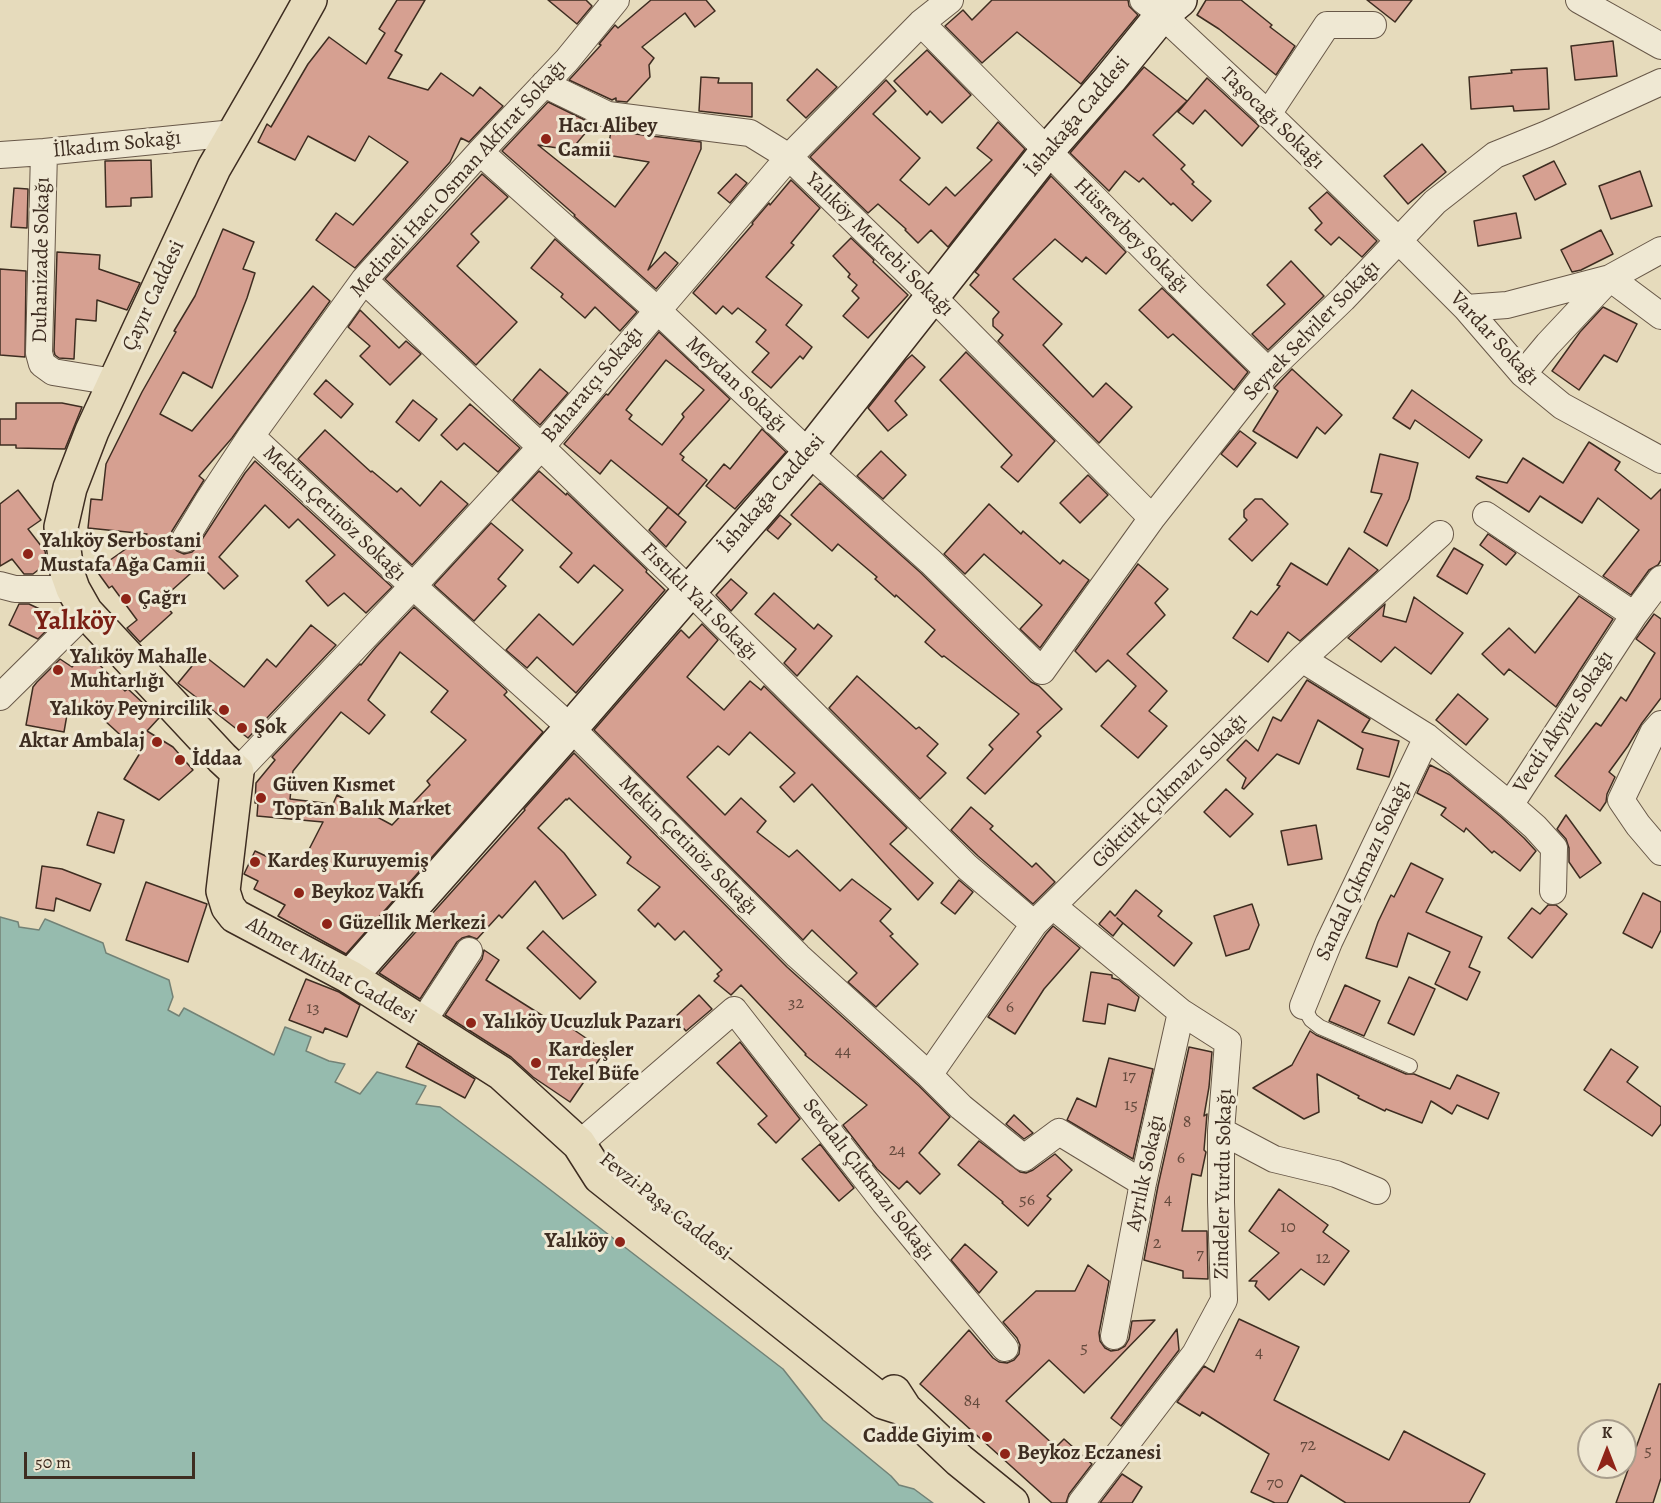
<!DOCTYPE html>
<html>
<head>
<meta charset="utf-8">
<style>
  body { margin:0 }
  #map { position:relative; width:1661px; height:1503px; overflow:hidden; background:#e6dbbc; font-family:Alegreya,serif }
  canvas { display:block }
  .north { position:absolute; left:1577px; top:1419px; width:60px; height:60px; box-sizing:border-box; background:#efe8d3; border:2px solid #a89d8c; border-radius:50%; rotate:0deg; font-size:16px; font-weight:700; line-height:24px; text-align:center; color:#3e2d21 }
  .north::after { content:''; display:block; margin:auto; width:21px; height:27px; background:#8f2418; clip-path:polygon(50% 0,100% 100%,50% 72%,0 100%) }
  .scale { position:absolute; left:24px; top:1452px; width:171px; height:27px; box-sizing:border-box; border:3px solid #3e2d21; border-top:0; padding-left:8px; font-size:18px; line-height:21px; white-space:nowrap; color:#3e2d21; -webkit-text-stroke:4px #efe8d3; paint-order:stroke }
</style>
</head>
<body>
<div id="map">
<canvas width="1661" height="1503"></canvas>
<div class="north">K</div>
<div class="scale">50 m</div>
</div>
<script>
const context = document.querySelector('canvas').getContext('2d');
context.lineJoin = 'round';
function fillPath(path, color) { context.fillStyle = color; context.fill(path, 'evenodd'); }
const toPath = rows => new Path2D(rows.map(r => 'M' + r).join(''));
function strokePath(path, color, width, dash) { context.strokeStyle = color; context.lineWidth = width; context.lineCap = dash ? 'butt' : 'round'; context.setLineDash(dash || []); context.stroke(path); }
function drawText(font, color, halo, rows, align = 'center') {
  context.font = font + ' Alegreya,serif'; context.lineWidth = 6; context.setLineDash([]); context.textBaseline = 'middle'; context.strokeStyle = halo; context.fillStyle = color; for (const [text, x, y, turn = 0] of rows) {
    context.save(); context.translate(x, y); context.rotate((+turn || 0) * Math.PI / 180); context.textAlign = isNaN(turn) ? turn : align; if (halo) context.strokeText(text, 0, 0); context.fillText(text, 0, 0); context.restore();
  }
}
const water = toPath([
  [0,917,18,922,19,927,39,930,45,919,103,943,106,953,169,980,173,997,168,1010,179,1016,184,1008,274,1055,285,1027,311,1037,306,1051,329,1061,345,1064,335,1082,360,1094,377,1072,426,1086,416,1104,440,1107,535,1178,783,1369,823,1420,891,1476,899,1485,914,1489,933,1503,0,1503,0,917]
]);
fillPath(water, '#96bbae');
strokePath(water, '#738276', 1.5);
const building = toPath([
  [397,0,425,0,395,51,402,55,388,78,428,90,441,73,473,96,480,87,503,106,469,142,461,138,450,162,355,268,316,240,336,213,353,225,408,162,369,136,355,161,308,136,295,160,258,142,267,124,271,127,308,64,329,37,366,64,385,33,379,29,397,0],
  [548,0,586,0,592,6,577,24,548,0],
  [651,0,706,0,715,11,695,27,685,13,642,47,654,58,649,65,650,77,627,102,616,101,616,98,612,100,569,80,601,45,599,44,615,25,618,28,651,0],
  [992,0,1128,0,1129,6,1138,15,1081,84,1017,32,982,63,945,26,963,10,972,20,992,0],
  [1206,0,1241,0,1272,25,1270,27,1295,46,1276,75,1219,29,1197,15,1206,0],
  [1367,0,1412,0,1395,22,1367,0],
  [1613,41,1617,76,1575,80,1571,46,1613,41],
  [927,50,971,95,942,123,930,111,927,115,894,81,927,50],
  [1144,67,1187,101,1153,135,1185,165,1181,169,1194,182,1192,184,1211,201,1192,221,1173,203,1171,205,1143,178,1139,182,1125,171,1109,191,1070,153,1144,67],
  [1547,68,1549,109,1514,111,1513,106,1471,109,1469,77,1512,73,1511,70,1547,68],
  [817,69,837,87,806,118,787,100,817,69],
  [701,77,719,78,718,83,752,83,752,117,699,111,701,77],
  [1207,78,1259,126,1242,146,1205,110,1193,124,1178,112,1207,78],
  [886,80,896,91,873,114,920,158,900,180,929,205,946,187,955,196,992,160,977,148,998,122,1025,149,948,247,931,230,918,243,905,230,906,229,878,204,868,213,810,157,886,80],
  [548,102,593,124,571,150,538,145,615,207,649,162,607,155,611,131,701,142,701,149,648,270,665,252,678,263,656,289,574,216,575,215,502,151,548,102],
  [1422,144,1446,172,1408,204,1384,176,1422,144],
  [151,160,152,197,131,198,131,206,106,207,105,161,151,160],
  [1554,161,1566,184,1535,200,1523,176,1554,161],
  [1640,171,1652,206,1611,219,1599,186,1640,171],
  [482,174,508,197,471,234,479,242,457,266,517,322,476,365,385,279,482,174],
  [736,174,747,183,730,203,718,193,736,174],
  [1051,176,1126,252,1106,274,1086,257,1082,262,1055,239,1013,279,1062,324,1043,345,1093,397,1106,383,1132,407,1099,443,998,341,1003,335,993,326,993,319,999,312,970,285,979,275,975,272,1051,176],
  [791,180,820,208,791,243,794,245,766,277,802,305,786,325,812,347,803,359,800,356,771,388,752,372,769,353,756,342,766,330,738,308,732,314,723,306,716,314,693,293,753,224,752,223,769,203,770,205,791,180],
  [14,188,28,189,27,228,11,227,14,188],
  [1327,192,1377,241,1362,257,1339,237,1331,245,1315,230,1322,223,1309,208,1327,192],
  [1516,213,1521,238,1478,246,1474,221,1516,213],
  [223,229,254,242,243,269,255,273,247,298,212,388,183,372,160,414,192,431,313,286,330,301,232,438,199,476,204,480,172,531,170,538,172,546,177,551,184,554,192,552,197,547,245,473,255,461,392,587,366,613,344,593,328,606,306,581,335,555,298,519,289,528,265,505,219,557,238,576,224,589,200,565,161,600,172,613,140,642,127,628,137,620,112,586,109,588,96,570,147,534,88,528,91,499,102,500,106,464,142,392,176,332,174,331,195,296,223,229],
  [1601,230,1613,254,1581,270,1572,272,1561,250,1601,230],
  [851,238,874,260,873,262,908,295,868,338,843,316,859,298,852,291,857,285,848,277,850,274,833,256,851,238],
  [555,239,637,312,620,331,595,307,585,318,561,297,563,294,531,268,555,239],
  [57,252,100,255,99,269,140,283,127,310,97,300,96,321,76,319,74,359,59,358,55,355,54,351,57,252],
  [1291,261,1324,296,1268,350,1252,334,1285,304,1267,285,1291,261],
  [0,269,26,271,25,357,0,355,0,269],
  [1162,288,1248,372,1234,390,1173,334,1168,338,1139,310,1162,288],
  [1603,307,1637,324,1617,362,1604,355,1579,390,1552,371,1580,332,1603,307],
  [360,310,399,348,406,341,421,354,390,385,360,356,370,346,348,327,360,310],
  [659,332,730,399,680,454,684,457,682,460,707,480,678,515,611,460,600,474,564,444,606,394,608,395,659,332],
  [666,360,704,390,682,414,684,417,662,445,629,419,632,415,626,410,666,360],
  [966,352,1055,441,1018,482,1001,467,1012,455,940,380,966,352],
  [912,355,925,367,895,401,907,415,888,431,868,408,906,360,912,355],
  [540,369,568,393,540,425,513,400,540,369],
  [1292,369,1342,415,1325,434,1317,427,1297,458,1253,431,1278,391,1274,388,1292,369],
  [326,380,353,404,341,418,314,394,326,380],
  [1412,390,1482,440,1469,458,1415,420,1410,429,1393,418,1412,390],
  [413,400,437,419,419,441,396,422,413,400],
  [16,403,62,403,82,407,65,449,16,448,16,445,0,445,0,419,16,419,16,403],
  [470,404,520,448,498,472,464,443,457,450,441,435,470,404],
  [762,429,786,452,735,509,706,486,724,464,730,469,762,429],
  [325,430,371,472,372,471,397,492,401,488,420,506,441,481,468,504,412,565,298,459,325,430],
  [1240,431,1256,443,1237,467,1221,454,1240,431],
  [1589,442,1620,462,1615,470,1651,499,1661,489,1661,560,1658,565,1649,570,1631,595,1603,576,1639,530,1598,498,1582,523,1540,496,1529,512,1476,478,1477,476,1507,483,1523,458,1563,483,1589,442],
  [881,451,906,475,883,499,857,476,881,451],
  [1380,454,1418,463,1409,499,1387,546,1364,532,1382,494,1371,492,1380,454],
  [539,471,566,495,567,493,569,495,647,570,646,572,665,590,576,693,537,657,527,668,506,650,539,614,573,645,623,590,594,565,578,583,560,567,572,553,512,500,539,471],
  [1088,475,1108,495,1080,523,1060,503,1088,475],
  [820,483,921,573,1031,682,1039,686,1062,709,1037,732,1041,736,985,794,967,778,993,749,989,745,1019,714,944,656,942,657,925,642,935,630,896,595,895,597,875,579,877,577,838,544,832,551,791,515,820,483],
  [18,490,41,520,28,529,45,551,47,563,33,574,24,574,12,559,0,566,0,504,18,490],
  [1255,499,1262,499,1288,524,1252,561,1229,539,1247,520,1244,517,1244,510,1255,499],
  [989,504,1021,534,1023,531,1060,564,1063,560,1089,580,1040,648,1020,629,1042,605,984,554,965,574,944,554,989,504],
  [668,507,686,522,666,547,649,530,668,507],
  [780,515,791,524,778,539,767,530,780,515],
  [491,523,523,550,498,579,506,586,474,621,434,585,491,523],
  [1488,534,1516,553,1506,565,1480,545,1488,534],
  [1349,548,1378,570,1300,641,1288,632,1268,662,1233,638,1251,611,1257,615,1280,586,1277,585,1291,563,1327,585,1349,548],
  [1454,548,1483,565,1467,594,1437,576,1454,548],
  [1138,564,1168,589,1155,603,1165,615,1127,654,1167,691,1149,711,1167,726,1138,758,1101,726,1136,686,1108,660,1096,672,1075,651,1138,564],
  [731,579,747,593,731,611,716,595,731,579],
  [774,593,814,629,818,624,832,636,797,676,784,663,796,649,755,614,774,593],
  [1579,596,1613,619,1556,707,1509,669,1504,675,1482,654,1509,628,1535,653,1579,596],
  [1414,597,1463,633,1431,674,1395,647,1381,662,1348,638,1385,604,1383,616,1406,622,1414,597],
  [19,604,29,604,59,618,38,639,9,625,19,604],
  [414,607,506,690,507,692,504,695,543,732,346,954,278,916,285,905,254,889,258,881,244,874,255,851,270,858,273,853,300,867,323,822,257,816,258,803,255,803,256,783,275,760,272,757,360,664,361,665,376,647,414,607],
  [400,652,448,691,431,712,466,740,427,781,430,785,392,825,337,795,333,804,290,799,293,771,341,712,369,734,385,715,368,700,400,652],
  [1654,614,1661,619,1661,698,1642,723,1628,746,1609,772,1615,777,1607,794,1606,802,1600,811,1555,776,1596,723,1601,726,1621,697,1626,701,1655,653,1636,639,1654,614],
  [702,624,718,640,687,677,724,710,750,681,761,690,764,686,907,828,890,844,933,883,918,900,812,784,794,802,780,787,795,773,750,732,729,755,718,746,687,777,725,815,741,798,766,821,757,832,789,857,797,850,840,891,852,879,891,909,880,921,893,934,890,936,918,964,876,1007,848,982,857,973,812,930,803,940,594,730,681,630,689,638,702,624],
  [311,625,336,645,248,738,178,683,202,654,244,687,267,659,276,667,311,625],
  [85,650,125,691,128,689,159,718,147,731,173,747,193,770,159,800,124,779,140,753,92,709,87,714,69,703,64,732,26,725,33,687,37,682,60,659,72,667,85,650],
  [857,676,916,729,919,727,938,744,927,756,946,773,920,799,829,708,857,676],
  [1307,680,1370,719,1362,732,1399,741,1389,777,1357,769,1363,749,1318,720,1299,764,1277,754,1244,789,1242,788,1246,778,1227,760,1246,740,1258,751,1273,717,1281,721,1307,680],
  [1458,694,1488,719,1466,745,1436,720,1458,694],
  [574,753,787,967,919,1086,950,1117,919,1153,940,1174,920,1194,907,1181,899,1189,877,1169,843,1125,867,1105,805,1055,806,1054,741,985,731,995,714,981,719,976,717,974,722,970,684,931,675,940,658,923,655,927,638,910,660,887,627,863,631,857,569,798,567,800,566,799,538,828,564,853,596,895,563,919,535,881,502,918,499,915,477,939,469,936,462,938,457,942,420,999,379,973,525,810,524,809,574,753],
  [1430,765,1450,775,1500,816,1524,838,1536,851,1520,871,1494,851,1492,853,1466,828,1464,832,1441,815,1446,808,1417,793,1430,765],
  [1226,789,1253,814,1230,837,1204,812,1226,789],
  [971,807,993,826,990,829,1032,867,1036,863,1055,882,1033,904,978,856,951,830,971,807],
  [98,812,124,820,114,853,87,845,98,812],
  [1566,815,1601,863,1580,878,1569,862,1569,848,1566,839,1557,829,1566,815],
  [1316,825,1322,859,1288,865,1281,831,1316,825],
  [1411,863,1443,879,1426,912,1482,937,1469,967,1480,972,1467,1000,1435,984,1450,952,1408,933,1397,967,1366,958,1378,922,1391,895,1394,897,1411,863],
  [42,866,62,869,101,884,90,911,56,898,54,911,36,908,42,866],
  [959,880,973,892,955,914,941,903,959,880],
  [146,882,207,904,188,962,126,940,146,882],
  [1136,890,1162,911,1158,916,1192,943,1174,966,1117,918,1123,923,1113,936,1099,924,1110,911,1115,916,1136,890],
  [1643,893,1661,902,1661,930,1652,948,1623,933,1643,893],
  [1252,904,1259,925,1249,949,1226,956,1214,916,1252,904],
  [1548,905,1556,905,1567,914,1532,958,1508,938,1532,908,1540,914,1548,905],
  [1053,926,1080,948,1044,989,1015,1034,988,1017,1046,934,1053,926],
  [543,931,596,982,580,999,527,948,543,931],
  [484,950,499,960,486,980,551,1021,555,1017,605,1051,570,1102,533,1077,511,1057,445,1015,482,959,484,950],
  [1091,972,1112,975,1112,978,1119,980,1139,997,1135,1011,1108,1004,1105,1024,1083,1021,1091,972],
  [1409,977,1435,989,1414,1035,1388,1023,1409,977],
  [306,979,339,992,360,1005,347,1037,325,1028,323,1033,289,1020,306,979],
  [1345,985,1380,1001,1364,1036,1329,1021,1345,985],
  [699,995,712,1009,686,1031,674,1018,699,995],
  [1310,1031,1316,1035,1406,1074,1414,1074,1450,1089,1457,1075,1499,1093,1488,1119,1457,1105,1452,1114,1431,1101,1422,1123,1386,1109,1385,1111,1358,1098,1359,1096,1317,1074,1319,1112,1304,1119,1253,1088,1292,1065,1310,1031],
  [740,1042,800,1119,776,1143,758,1124,767,1116,717,1063,740,1042],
  [418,1043,475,1079,465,1098,406,1067,418,1043],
  [1189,1047,1212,1052,1209,1087,1204,1116,1207,1114,1204,1150,1206,1152,1201,1176,1192,1174,1182,1231,1207,1231,1208,1279,1183,1278,1183,1271,1144,1260,1158,1186,1189,1047],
  [1611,1049,1638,1067,1627,1082,1661,1107,1661,1124,1652,1136,1584,1090,1611,1049],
  [1109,1058,1153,1069,1133,1159,1067,1120,1077,1098,1096,1107,1109,1058],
  [1014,1115,1033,1133,1024,1139,1006,1124,1014,1115],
  [979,1141,1020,1172,1026,1173,1033,1170,1055,1154,1072,1170,1047,1196,1051,1199,1028,1226,1002,1203,1003,1202,958,1165,979,1141],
  [820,1144,854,1188,839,1201,802,1159,820,1144],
  [1279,1189,1328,1225,1323,1232,1349,1251,1324,1285,1301,1269,1269,1300,1255,1286,1257,1281,1249,1281,1279,1253,1249,1231,1279,1189],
  [965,1244,997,1272,979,1293,951,1260,965,1244],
  [1088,1265,1109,1281,1099,1333,1100,1341,1105,1348,1111,1351,1118,1350,1125,1346,1129,1339,1132,1321,1155,1320,1084,1393,1049,1360,1006,1401,1056,1447,1064,1439,1092,1464,1069,1494,1066,1503,1052,1503,920,1384,969,1330,993,1358,999,1362,1007,1363,1014,1360,1019,1354,1020,1345,1017,1338,1003,1322,1036,1291,1075,1291,1088,1265],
  [1239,1319,1299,1347,1274,1400,1389,1460,1404,1431,1485,1474,1469,1503,1346,1503,1301,1475,1287,1503,1275,1503,1251,1492,1269,1454,1202,1412,1200,1416,1177,1402,1204,1366,1214,1372,1239,1319],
  [1177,1329,1179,1350,1121,1426,1111,1418,1177,1329],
  [1659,1384,1661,1384,1661,1478,1653,1503,1616,1503,1659,1384],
  [1122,1474,1142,1487,1132,1503,1100,1503,1122,1474]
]);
fillPath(building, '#d6a091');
strokePath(building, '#3e2d21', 1.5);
const lane = toPath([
  [1303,1006,1311,1020,1320,1027,1410,1066]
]);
const street = toPath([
  [1143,0,1162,15,1268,114,1399,241,1466,308,1523,374,1562,406,1661,460],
  [1579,0,1661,46],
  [921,23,1190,295,1268,371],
  [544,84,608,115,750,133,789,157,933,297,1152,518],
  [1268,114,1327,25,1373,25],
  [44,152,39,353,42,364,53,372,114,382],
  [480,152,657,310,809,453,931,562,1042,671,1152,518,1268,371,1343,299,1435,202,1495,155,1547,134,1661,82],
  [0,155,44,152,234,133],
  [364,280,541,447,689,590,967,867,1034,924],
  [1466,308,1507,305,1610,278,1661,250],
  [1523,374,1548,344,1610,278,1661,316],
  [251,436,413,586,571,728,798,956,929,1075,961,1107,1024,1158,1059,1132,1143,1183],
  [1486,515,1634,615],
  [185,539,208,501,251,436,364,280,480,152,567,60,616,0],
  [0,585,15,589,73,589],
  [1302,659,1427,737,1510,805,1634,615,1661,579],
  [0,697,86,612],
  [1661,724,1653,733,1621,800,1638,825,1661,852],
  [237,772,413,586,541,447,789,157,921,23,950,0],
  [1510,805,1535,827,1554,848,1553,891],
  [1053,906,1181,1012,1228,1042,1221,1131,1221,1202,1224,1300,1195,1354,1081,1503],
  [1303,1006,1329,942,1427,737],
  [422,1023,469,951],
  [929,1075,1034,924,1302,659,1440,534],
  [1221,1131,1274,1159,1336,1174,1377,1191],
  [579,1144,734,1010,884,1202,1005,1348],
  [1114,1336,1143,1183,1181,1012]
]);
const secondary = toPath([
  [350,977,571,728,809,453,1047,151,1110,79,1162,15,1180,0]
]);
const primary = toPath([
  [310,0,273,66,214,168,92,431,70,488,61,527,67,572,73,589,86,612,222,758,237,772,223,891,228,907,235,916,350,977,501,1073,579,1144,600,1177,883,1402,905,1409],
  [894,1392,905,1409,959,1460,1012,1503]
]);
strokePath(lane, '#685848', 16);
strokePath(street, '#685848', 28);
strokePath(secondary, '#3e2d21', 36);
strokePath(primary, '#3e2d21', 36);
strokePath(lane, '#efe8d3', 14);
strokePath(street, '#efe8d3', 26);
strokePath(secondary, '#efe8d3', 33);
strokePath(primary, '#e6dbbc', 33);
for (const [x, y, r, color] of [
  [546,139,6,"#8f2418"],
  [28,554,6,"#8f2418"],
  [126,599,6,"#8f2418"],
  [58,670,6,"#8f2418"],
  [224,710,6,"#8f2418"],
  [242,728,6,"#8f2418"],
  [157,742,6,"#8f2418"],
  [180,760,6,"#8f2418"],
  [261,798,6,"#8f2418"],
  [255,862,6,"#8f2418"],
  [299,893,6,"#8f2418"],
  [327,924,6,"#8f2418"],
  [471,1023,6,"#8f2418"],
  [536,1063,6,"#8f2418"],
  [620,1242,6,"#8f2418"],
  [987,1437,6,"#8f2418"],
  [1005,1454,6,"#8f2418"]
]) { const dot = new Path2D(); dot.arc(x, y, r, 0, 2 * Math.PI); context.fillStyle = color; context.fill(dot); strokePath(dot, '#efe8d3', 2); }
drawText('18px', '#644a3d', null, [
  ["32",796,1004],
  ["6",1010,1008],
  ["13",313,1009],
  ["44",843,1052],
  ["17",1129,1077],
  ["15",1131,1106],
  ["8",1187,1123],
  ["24",897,1151],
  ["6",1181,1159],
  ["4",1168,1200],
  ["56",1027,1201],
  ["10",1288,1228],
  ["2",1157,1244],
  ["7",1200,1255],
  ["12",1323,1259],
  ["5",1084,1349],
  ["4",1259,1353],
  ["84",972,1402],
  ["72",1308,1446],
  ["5",1648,1452],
  ["70",1275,1484]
]);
drawText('21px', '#3e2d21', '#efe8d3', [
  ["İshakağa Caddesi",1078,117,-50],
  ["Taşocağı Sokağı",1272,119,44],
  ["İlkadım Sokağı",117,145,-6],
  ["Medineli Hacı Osman Akfırat Sokağı",459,179,-48],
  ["Hüsrevbey Sokağı",1131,236,45],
  ["Yalıköy Mektebi Sokağı",879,245,44],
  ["Duhanizade Sokağı",42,260,-89],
  ["Çayır Caddesi",154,296,-65],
  ["Seyrek Selviler Sokağı",1312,331,-46],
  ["Vardar Sokağı",1494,339,47],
  ["Baharatçı Sokağı",593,385,-50],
  ["Meydan Sokağı",736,385,43],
  ["İshakağa Caddesi",772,494,-49],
  ["Mekin Çetinöz Sokağı",334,514,43],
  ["Fıstıklı Yalı Sokağı",699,602,45],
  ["Vecdi Akyüz Sokağı",1564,722,-57],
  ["Göktürk Çıkmazı Sokağı",1170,791,-45],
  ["Mekin Çetinöz Sokağı",688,846,45],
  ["Sandal Çıkmazı Sokağı",1364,871,-65],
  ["Ahmet Mithat Caddesi",331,971,30],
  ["Ayrılık Sokağı",1146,1173,-78],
  ["Sevdalı Çıkmazı Sokağı",868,1180,52],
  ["Zindeler Yurdu Sokağı",1224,1184,-89],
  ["Fevzi Paşa Caddesi",665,1207,38]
]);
drawText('bold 21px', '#3e2d21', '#efe8d3', [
  ["Hacı Alibey",558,127],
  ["Camii",558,151],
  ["Yalıköy Serbostani",40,542],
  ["Mustafa Ağa Camii",40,566],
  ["Çağrı",138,599],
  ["Yalıköy Mahalle",70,658],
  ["Muhtarlığı",70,682],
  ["Yalıköy Peynircilik",212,710,"right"],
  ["Şok",254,728],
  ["Aktar Ambalaj",145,742,"right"],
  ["İddaa",192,760],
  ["Güven Kısmet",273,786],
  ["Toptan Balık Market",273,810],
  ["Kardeş Kuruyemiş",267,862],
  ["Beykoz Vakfı",311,893],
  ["Güzellik Merkezi",339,924],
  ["Yalıköy Ucuzluk Pazarı",483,1023],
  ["Kardeşler",548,1051],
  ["Tekel Büfe",548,1075],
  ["Yalıköy",608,1242,"right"],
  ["Cadde Giyim",975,1437,"right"],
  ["Beykoz Eczanesi",1017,1454]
], 'left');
drawText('bold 27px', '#7a1f14', '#efe8d3', [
  ["Yalıköy",75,622]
]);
</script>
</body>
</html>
